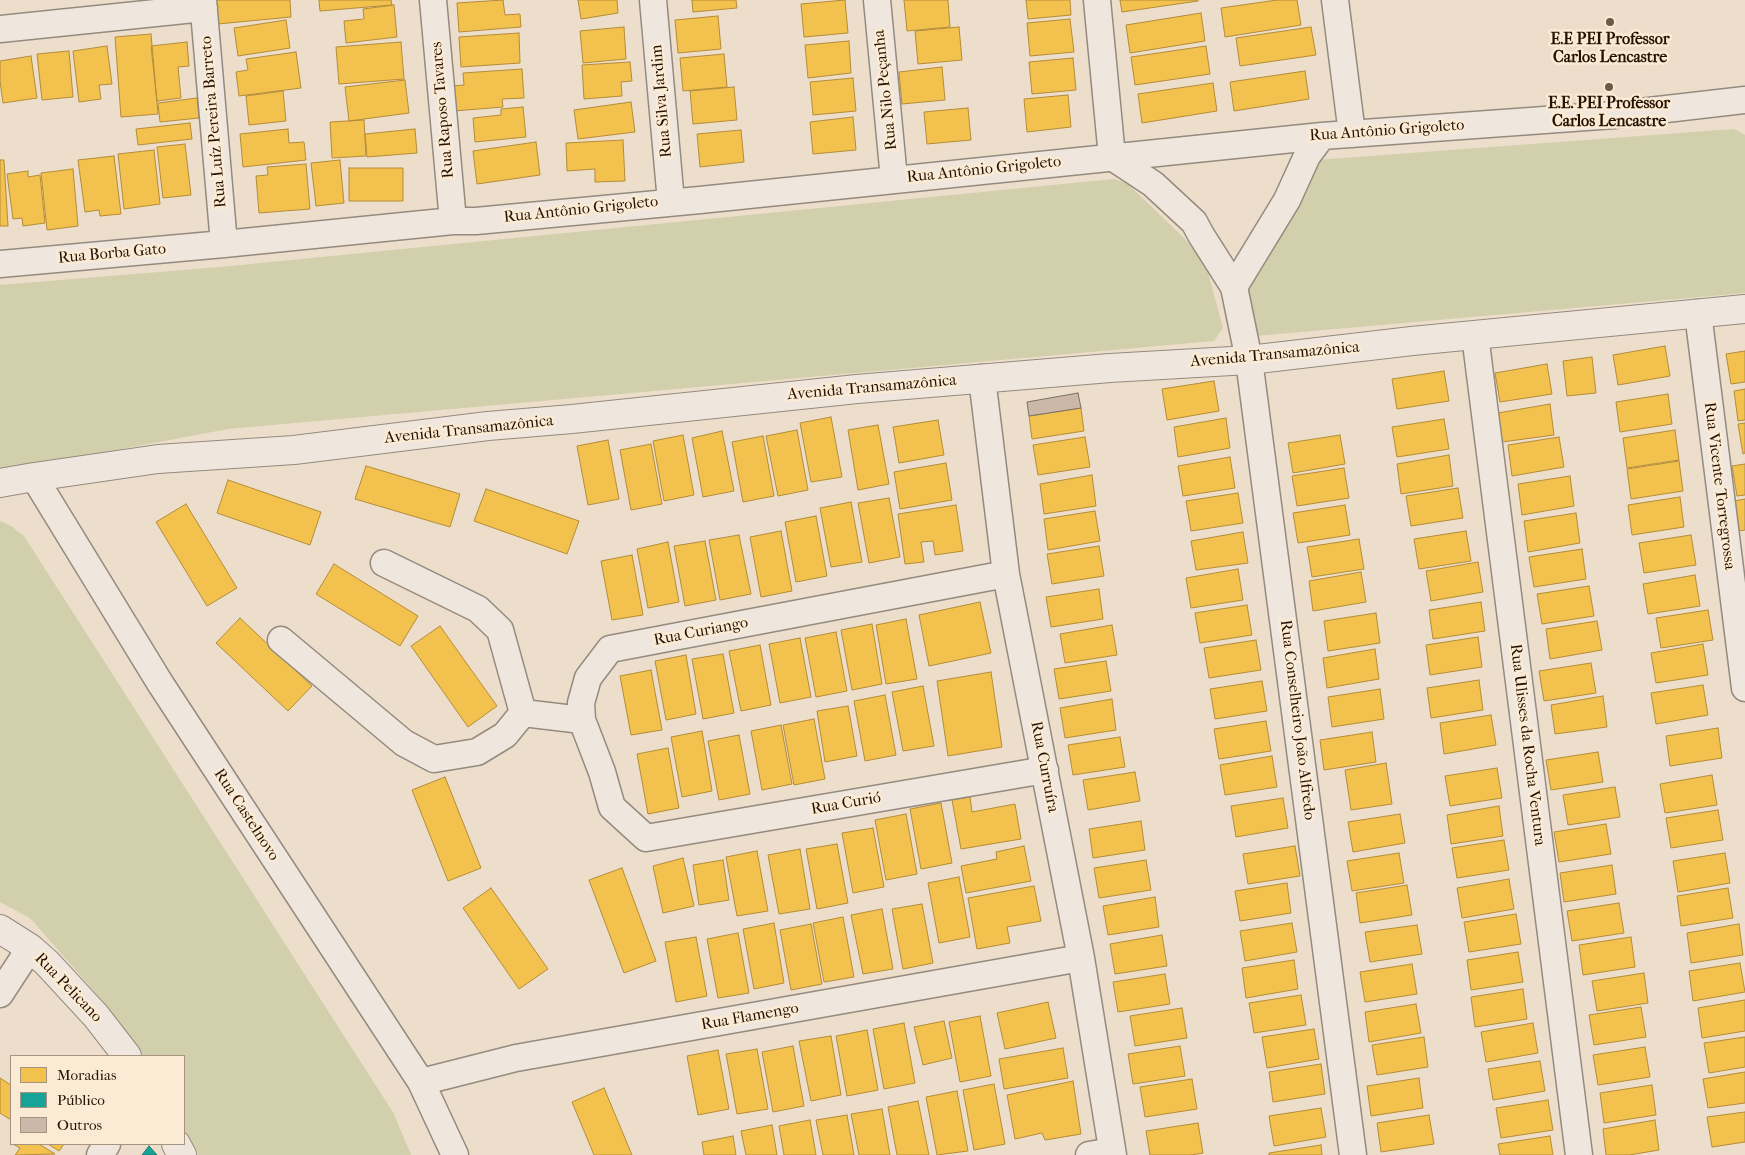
<!DOCTYPE html>
<html>
<head>
<meta charset="utf-8">
<style>
  body { margin:0 }
  #map { position:relative; width:1745px; height:1155px; overflow:hidden; background:#ecdecb; font-family:"IM FELL French Canon",serif }
  canvas { display:block }
  .legend { position:absolute; left:10px; top:1055px; width:175px; height:90px; box-sizing:border-box; background:#fcebd4; border:1px solid #a69481; margin:0; padding:6px 9px; list-style:none; font-size:15px; color:#251204 }
  .legend li { display:flex; align-items:center; gap:10px; height:25px }
  .legend b { width:25px; border:1px solid #a69481 }
</style>
</head>
<body>
<div id="map">
<canvas width="1745" height="1155"></canvas>
<ul class="legend">
<li><b style="height:14px;background:#f2c14e"></b>Moradias</li>
<li><b style="height:14px;background:#17a398"></b>Público</li>
<li><b style="height:14px;background:#ccb8a8"></b>Outros</li>
</ul>
</div>
<script>
const context = document.querySelector('canvas').getContext('2d');
context.lineJoin = 'round';
function fillPath(path, color) { context.fillStyle = color; context.fill(path, 'evenodd'); }
const toPath = rows => new Path2D(rows.map(r => 'M' + r).join(''));
function strokePath(path, color, width, dash) { context.strokeStyle = color; context.lineWidth = width; context.lineCap = dash ? 'butt' : 'round'; context.setLineDash(dash || []); context.stroke(path); }
function drawText(font, color, halo, rows, align = 'center') {
  context.font = font + ' "IM FELL French Canon",serif'; context.lineWidth = 5; context.setLineDash([]); context.textBaseline = 'middle'; context.strokeStyle = halo; context.fillStyle = color; for (const [text, x, y, turn = 0] of rows) {
    context.save(); context.translate(x, y); context.rotate((+turn || 0) * Math.PI / 180); context.textAlign = isNaN(turn) ? turn : align; if (halo) context.strokeText(text, 0, 0); context.fillText(text, 0, 0); context.restore();
  }
}
fillPath(toPath([
  [1734,129,1745,135,1745,293,1256,336,1248,283,1316,160],
  [1114,179,1127,183,1185,239,1206,265,1223,328,1214,341,228,429,0,472,0,285,220,267],
  [0,521,11,526,24,536,394,1114,411,1155,198,1155,195,1148,184,1129,184,1056,139,1056,108,1007,30,918,0,902]
]), '#d2cfac');
const homes = toPath([
  [216,0,290,0,291,17,218,24,216,0],
  [319,0,391,0,392,5,320,11,319,0],
  [503,0,505,15,520,14,521,27,459,32,457,3,503,0],
  [578,0,617,0,618,13,581,19,578,0],
  [692,0,736,0,737,8,693,12,692,0],
  [845,0,848,33,804,37,801,4,845,0],
  [904,0,948,0,950,27,907,31,904,0],
  [1026,0,1070,0,1071,15,1028,19,1026,0],
  [1120,0,1198,0,1198,1,1122,12,1120,0],
  [1277,0,1297,0,1301,25,1225,37,1221,8,1277,0],
  [394,5,397,37,346,43,344,21,364,19,363,9,394,5],
  [1201,13,1205,41,1130,53,1126,25,1201,13],
  [718,16,721,49,678,53,675,20,718,16],
  [1070,19,1074,52,1030,56,1027,23,1070,19],
  [286,20,290,48,238,56,234,28,286,20],
  [624,27,626,59,583,63,580,31,624,27],
  [959,27,962,60,918,64,915,31,959,27],
  [1311,27,1316,55,1240,66,1236,38,1311,27],
  [519,33,520,63,461,67,459,37,519,33],
  [151,34,158,114,121,117,115,37,151,34],
  [849,41,851,73,808,78,805,45,849,41],
  [187,42,189,66,178,67,181,98,157,101,151,46,187,42],
  [401,42,404,79,339,84,336,47,401,42],
  [107,46,112,84,99,85,101,99,79,102,73,51,107,46],
  [1206,46,1210,74,1135,85,1131,57,1206,46],
  [69,51,73,97,42,100,37,54,69,51],
  [296,52,301,88,239,96,236,72,248,70,246,59,296,52],
  [724,54,727,87,683,91,680,58,724,54],
  [31,56,37,98,3,103,0,81,0,61,31,56],
  [1073,58,1076,90,1032,94,1029,62,1073,58],
  [630,62,632,81,621,82,622,96,584,99,582,65,630,62],
  [942,67,945,100,902,104,899,72,942,67],
  [522,69,524,98,502,99,503,107,454,111,452,86,464,85,463,73,522,69],
  [1305,71,1309,99,1234,111,1230,82,1305,71],
  [853,78,856,111,813,115,810,82,853,78],
  [405,80,409,113,349,121,345,87,405,80],
  [1213,83,1217,111,1142,123,1138,94,1213,83],
  [734,87,737,120,693,124,690,91,734,87],
  [283,91,286,121,249,125,246,96,283,91],
  [1068,95,1071,127,1027,132,1024,99,1068,95],
  [197,98,199,118,160,122,158,103,197,98],
  [631,102,635,132,578,139,574,110,631,102],
  [523,107,526,137,475,142,473,118,501,115,501,109,523,107],
  [968,108,971,140,927,144,924,112,968,108],
  [853,117,856,150,813,154,810,122,853,117],
  [364,120,366,156,332,158,330,122,364,120],
  [190,123,192,139,138,145,136,129,190,123],
  [288,129,289,143,304,142,306,160,243,167,240,134,288,129],
  [415,129,417,153,367,157,365,134,415,129],
  [741,130,744,162,700,167,697,134,741,130],
  [623,140,625,181,595,182,595,169,567,171,566,143,623,140],
  [536,142,540,175,477,184,473,151,536,142],
  [185,144,191,195,163,198,157,147,185,144],
  [154,150,160,204,124,209,118,154,154,150],
  [114,156,121,214,100,216,99,210,85,212,78,160,114,156],
  [0,160,4,160,8,226,0,226,0,160],
  [340,160,344,203,316,206,311,163,340,160],
  [306,164,310,209,259,213,256,176,268,175,267,167,306,164],
  [349,168,403,168,403,201,349,201,349,168],
  [73,169,78,226,47,230,41,173,73,169],
  [28,171,28,177,40,175,45,223,23,226,22,218,13,219,7,174,28,171],
  [1665,346,1670,376,1618,385,1613,355,1665,346],
  [1745,351,1745,382,1731,384,1726,354,1745,351],
  [1592,357,1596,393,1567,396,1563,361,1592,357],
  [1547,364,1552,394,1500,402,1495,373,1547,364],
  [1444,371,1449,401,1397,409,1392,379,1444,371],
  [1214,381,1219,411,1167,420,1162,389,1214,381],
  [1745,389,1745,420,1738,421,1734,391,1745,389],
  [1668,394,1672,424,1620,432,1616,402,1668,394],
  [1550,404,1554,435,1502,442,1498,413,1550,404],
  [1081,408,1084,431,1032,439,1029,416,1081,408],
  [831,417,842,477,811,482,800,423,831,417],
  [1226,418,1230,448,1178,457,1174,427,1226,418],
  [1444,419,1449,449,1397,457,1392,427,1444,419],
  [938,420,944,455,899,463,893,427,938,420],
  [1745,423,1745,453,1743,454,1738,424,1745,423],
  [878,425,889,484,858,490,848,430,878,425],
  [797,430,808,490,778,496,766,436,797,430],
  [1675,430,1679,460,1627,468,1623,438,1675,430],
  [722,431,734,491,703,497,692,438,722,431],
  [683,435,694,495,664,501,653,441,683,435],
  [1340,435,1345,464,1293,473,1288,443,1340,435],
  [763,436,774,496,743,502,732,442,763,436],
  [1085,437,1090,467,1038,475,1033,445,1085,437],
  [1559,437,1564,467,1512,476,1508,445,1559,437],
  [608,440,619,499,588,505,577,446,608,440],
  [651,444,662,504,631,510,620,450,651,444],
  [1449,455,1453,486,1401,494,1397,464,1449,455],
  [1230,457,1235,488,1183,496,1178,466,1230,457],
  [1679,461,1683,491,1631,499,1627,469,1679,461],
  [946,463,952,500,900,509,894,472,946,463],
  [1745,464,1745,495,1737,496,1732,466,1745,464],
  [366,466,460,494,450,527,355,499,366,466],
  [1344,468,1349,498,1297,506,1292,476,1344,468],
  [1092,475,1096,506,1044,514,1040,484,1092,475],
  [1570,476,1574,506,1522,515,1518,484,1570,476],
  [228,480,321,512,310,545,217,513,228,480],
  [1458,488,1463,518,1411,526,1406,496,1458,488],
  [486,489,579,521,567,554,474,521,486,489],
  [1238,493,1243,523,1191,531,1186,501,1238,493],
  [1680,497,1684,527,1632,535,1628,505,1680,497],
  [889,498,900,557,869,563,858,503,889,498],
  [1745,499,1745,530,1738,531,1734,501,1745,499],
  [851,502,862,562,831,567,820,508,851,502],
  [186,504,237,588,207,606,156,522,186,504],
  [956,505,963,551,935,555,933,541,921,542,924,562,905,564,898,514,956,505],
  [1345,505,1350,535,1298,543,1293,513,1345,505],
  [1095,511,1100,541,1048,550,1044,519,1095,511],
  [1576,513,1580,543,1528,552,1524,521,1576,513],
  [816,516,827,576,796,582,785,522,816,516],
  [781,531,792,591,761,597,750,537,781,531],
  [1466,531,1471,561,1419,569,1414,539,1466,531],
  [1243,532,1248,563,1196,570,1191,541,1243,532],
  [739,535,751,594,720,600,709,540,739,535],
  [1691,535,1696,565,1644,573,1639,543,1691,535],
  [1359,539,1364,569,1312,577,1307,547,1359,539],
  [705,541,716,600,685,606,674,546,705,541],
  [668,542,679,602,648,608,637,549,668,542],
  [1099,546,1104,576,1052,584,1047,554,1099,546],
  [1582,549,1586,579,1534,587,1529,557,1582,549],
  [632,555,643,615,612,620,601,561,632,555],
  [1478,562,1483,592,1431,601,1426,571,1478,562],
  [334,564,418,616,400,646,316,594,334,564],
  [1238,569,1243,600,1191,608,1186,578,1238,569],
  [1361,572,1366,602,1313,611,1309,581,1361,572],
  [1695,575,1700,606,1648,614,1643,584,1695,575],
  [1589,586,1594,616,1542,624,1537,594,1589,586],
  [1099,589,1103,619,1051,627,1046,597,1099,589],
  [980,602,991,653,929,666,919,615,980,602],
  [1481,602,1485,631,1433,639,1429,610,1481,602],
  [1247,605,1252,635,1200,643,1195,613,1247,605],
  [1708,610,1713,640,1661,648,1656,618,1708,610],
  [1376,613,1380,643,1328,651,1324,621,1376,613],
  [240,618,312,686,288,711,216,643,240,618],
  [906,619,917,679,886,684,876,625,906,619],
  [1597,621,1602,650,1550,659,1546,629,1597,621],
  [872,624,882,684,852,690,841,630,872,624],
  [1112,625,1117,655,1065,663,1060,634,1112,625],
  [440,626,497,706,468,727,411,646,440,626],
  [836,632,847,691,816,697,805,638,836,632],
  [1478,637,1482,667,1430,675,1426,645,1478,637],
  [800,638,811,697,780,703,769,644,800,638],
  [1256,640,1261,670,1209,678,1204,648,1256,640],
  [1703,644,1708,675,1656,683,1651,653,1703,644],
  [760,645,771,705,741,711,729,651,760,645],
  [1375,649,1379,679,1327,688,1323,658,1375,649],
  [723,654,734,713,703,719,692,659,723,654],
  [686,655,696,714,666,720,655,661,686,655],
  [1106,661,1111,691,1059,699,1054,669,1106,661],
  [1591,663,1596,693,1544,701,1539,671,1591,663],
  [651,670,662,730,631,735,620,676,651,670],
  [991,672,1002,747,948,756,937,681,991,672],
  [1479,680,1483,710,1431,718,1427,688,1479,680],
  [1262,681,1267,711,1215,719,1210,689,1262,681],
  [1703,685,1708,715,1656,724,1651,693,1703,685],
  [923,686,934,746,903,751,892,692,923,686],
  [1380,689,1384,719,1332,727,1328,697,1380,689],
  [885,695,896,755,865,761,854,701,885,695],
  [1603,696,1607,727,1555,734,1551,705,1603,696],
  [1112,699,1116,730,1065,738,1060,708,1112,699],
  [848,706,857,756,825,762,817,711,848,706],
  [1491,715,1496,745,1444,754,1440,723,1491,715],
  [814,719,825,779,794,785,783,725,814,719],
  [1266,721,1271,751,1219,759,1214,729,1266,721],
  [781,725,792,784,762,790,751,731,781,725],
  [1718,728,1722,758,1670,766,1666,736,1718,728],
  [702,731,712,791,682,797,671,737,702,731],
  [1372,732,1376,762,1324,770,1320,740,1372,732],
  [739,735,750,794,719,800,708,741,739,735],
  [1120,737,1125,767,1073,775,1068,745,1120,737],
  [668,748,679,808,648,814,637,754,668,748],
  [1598,752,1603,782,1551,790,1546,760,1598,752],
  [1272,756,1277,787,1225,795,1220,765,1272,756],
  [1386,763,1392,804,1351,810,1345,770,1386,763],
  [1497,768,1502,798,1450,806,1445,776,1497,768],
  [1135,772,1140,801,1088,810,1083,780,1135,772],
  [1712,775,1717,805,1665,813,1660,784,1712,775],
  [445,777,481,868,448,881,412,790,445,777],
  [1615,787,1620,817,1568,825,1563,795,1615,787],
  [970,797,972,812,1015,804,1021,839,961,849,952,800,970,797],
  [1283,798,1288,828,1236,837,1231,806,1283,798],
  [941,803,952,863,921,869,910,809,941,803],
  [1499,806,1503,836,1451,844,1447,815,1499,806],
  [1718,810,1723,840,1671,848,1666,818,1718,810],
  [906,814,917,874,886,880,875,820,906,814],
  [1400,814,1405,843,1353,852,1348,822,1400,814],
  [1141,821,1145,850,1093,858,1089,829,1141,821],
  [1606,824,1611,854,1559,862,1554,832,1606,824],
  [873,828,884,887,853,893,842,833,873,828],
  [1504,840,1509,870,1457,878,1452,848,1504,840],
  [837,844,848,903,817,909,806,849,837,844],
  [1024,846,1031,881,966,893,961,866,997,859,996,852,1024,846],
  [1295,846,1300,876,1248,884,1243,854,1295,846],
  [800,849,810,909,779,914,768,855,800,849],
  [757,851,768,911,737,916,726,857,757,851],
  [1399,853,1404,883,1352,891,1347,861,1399,853],
  [1725,853,1730,883,1678,892,1673,861,1725,853],
  [683,858,694,906,663,913,653,866,683,858],
  [723,860,729,900,699,905,693,865,723,860],
  [1146,860,1151,890,1099,898,1094,868,1146,860],
  [1612,865,1616,894,1564,902,1560,873,1612,865],
  [622,868,656,961,624,973,589,880,622,868],
  [959,877,970,937,939,943,928,883,959,877],
  [1509,879,1514,909,1462,918,1457,888,1509,879],
  [1287,883,1291,913,1240,921,1235,891,1287,883],
  [1407,885,1412,915,1360,923,1356,893,1407,885],
  [1034,886,1041,921,1007,927,1010,943,977,949,968,898,1034,886],
  [491,888,548,969,519,989,463,908,491,888],
  [1728,888,1733,918,1681,926,1677,896,1728,888],
  [1155,897,1159,927,1108,935,1103,906,1155,897],
  [1619,903,1624,933,1572,941,1567,911,1619,903],
  [922,904,933,963,903,969,892,909,922,904],
  [882,909,893,969,863,974,851,915,882,909],
  [1516,914,1521,944,1469,952,1464,922,1516,914],
  [843,917,854,977,824,982,813,923,843,917],
  [774,923,784,983,754,989,743,929,774,923],
  [1292,923,1297,952,1245,961,1240,931,1292,923],
  [811,924,822,984,791,990,780,930,811,924],
  [1739,924,1743,955,1691,963,1687,933,1739,924],
  [1417,925,1422,954,1370,962,1365,932,1417,925],
  [738,933,749,993,718,998,707,939,738,933],
  [1162,935,1167,966,1115,974,1110,944,1162,935],
  [696,937,707,996,676,1002,665,942,696,937],
  [1631,937,1635,967,1583,975,1579,945,1631,937],
  [1518,952,1523,982,1471,990,1467,960,1518,952],
  [1294,960,1298,989,1246,998,1242,968,1294,960],
  [1740,963,1745,992,1693,1001,1689,971,1740,963],
  [1412,964,1417,994,1365,1002,1360,972,1412,964],
  [1644,973,1648,1003,1597,1011,1592,981,1644,973],
  [1165,974,1170,1004,1118,1012,1113,982,1165,974],
  [1523,989,1527,1019,1475,1027,1471,997,1523,989],
  [1301,995,1306,1025,1254,1033,1249,1003,1301,995],
  [1745,1000,1745,1031,1702,1038,1698,1008,1745,1000],
  [1048,1002,1056,1038,1005,1049,997,1013,1048,1002],
  [1416,1004,1421,1033,1369,1042,1365,1012,1416,1004],
  [1641,1007,1646,1037,1594,1045,1589,1015,1641,1007],
  [1182,1008,1187,1038,1135,1046,1130,1016,1182,1008],
  [980,1016,991,1076,960,1082,949,1022,980,1016],
  [944,1021,952,1058,923,1065,914,1027,944,1021],
  [904,1023,915,1083,884,1089,873,1029,904,1023],
  [1533,1023,1538,1053,1486,1062,1481,1032,1533,1023],
  [1314,1029,1319,1059,1267,1068,1262,1037,1314,1029],
  [867,1030,878,1090,847,1096,836,1036,867,1030],
  [831,1036,841,1095,811,1101,799,1041,831,1036],
  [1424,1037,1428,1067,1377,1075,1372,1045,1424,1037],
  [1745,1037,1745,1067,1709,1073,1704,1043,1745,1037],
  [793,1046,804,1106,773,1112,762,1052,793,1046],
  [1180,1046,1185,1076,1133,1084,1128,1054,1180,1046],
  [1645,1047,1650,1077,1598,1085,1593,1055,1645,1047],
  [1063,1048,1068,1078,1004,1089,999,1059,1063,1048],
  [757,1049,768,1109,737,1114,726,1054,757,1049],
  [718,1050,729,1109,698,1115,687,1056,718,1050],
  [1540,1061,1545,1091,1493,1100,1488,1069,1540,1061],
  [1321,1064,1325,1094,1273,1102,1269,1072,1321,1064],
  [1745,1072,1745,1103,1708,1108,1703,1079,1745,1072],
  [0,1078,11,1085,11,1120,0,1113,0,1078],
  [1419,1078,1423,1108,1371,1116,1367,1086,1419,1078],
  [1192,1079,1197,1109,1145,1117,1140,1087,1192,1079],
  [1073,1081,1081,1134,1045,1140,1042,1133,1015,1139,1007,1095,1073,1081],
  [994,1084,1005,1144,974,1150,963,1090,994,1084],
  [1652,1085,1656,1115,1604,1123,1600,1093,1652,1085],
  [604,1088,632,1155,594,1155,572,1102,604,1088],
  [957,1091,968,1151,937,1155,926,1097,957,1091],
  [1548,1100,1553,1130,1501,1138,1496,1108,1548,1100],
  [918,1101,929,1155,897,1155,888,1107,918,1101],
  [1321,1108,1326,1137,1274,1146,1269,1116,1321,1108],
  [882,1109,890,1155,859,1155,851,1114,882,1109],
  [1745,1112,1745,1142,1712,1147,1707,1117,1745,1112],
  [847,1115,854,1155,823,1155,816,1120,847,1115],
  [1429,1115,1434,1144,1381,1152,1377,1123,1429,1115],
  [810,1120,816,1155,784,1155,779,1126,810,1120],
  [1655,1120,1659,1150,1629,1155,1606,1155,1603,1129,1655,1120],
  [1198,1123,1203,1153,1191,1155,1150,1155,1146,1131,1198,1123],
  [772,1125,777,1155,746,1155,741,1131,772,1125],
  [733,1136,736,1155,704,1155,702,1142,733,1136],
  [1550,1136,1553,1155,1500,1155,1498,1144,1550,1136],
  [13,1144,39,1144,55,1154,15,1155,20,1148,13,1144],
  [48,1144,64,1144,59,1151,48,1144],
  [1321,1145,1322,1155,1269,1155,1269,1153,1321,1145]
]);
fillPath(homes, '#f2c14e');
strokePath(homes, '#b48c38', 1);
const public = toPath([
  [149,1146,157,1155,142,1155,149,1146]
]);
fillPath(public, '#17a398');
strokePath(public, '#1b786c', 1);
const building = toPath([
  [1078,393,1081,408,1029,416,1027,402,1078,393]
]);
fillPath(building, '#ccb8a8');
strokePath(building, '#786f64', 1);
const minor = toPath([
  [203,0,224,244],
  [433,0,453,221],
  [653,0,671,202],
  [877,0,894,179],
  [1097,0,1112,157,1153,184,1194,222,1201,235,1234,287,1249,360,1353,1155],
  [1335,0,1352,134],
  [0,29,204,8],
  [0,264,224,244,453,221,476,221,700,200,1322,136,1614,115,1745,100],
  [1234,287,1287,200,1307,156,1322,136],
  [1698,313,1745,688],
  [1475,335,1579,1155],
  [982,378,1006,574,1081,958,1113,1155],
  [34,477,160,683,421,1082,455,1155],
  [384,563,478,609,500,630,523,713,582,720],
  [1006,574,610,649,588,678,581,703,582,720,602,772,612,807,646,838,1045,770],
  [281,640,404,743,434,759,477,752,505,735,523,713],
  [0,994,30,948],
  [421,1082,516,1058,1081,958],
  [100,1155,107,1144],
  [1089,1155,1112,1151]
]);
const tertiary = toPath([
  [0,483,34,477,158,459,294,450,488,426,572,419,857,389,1110,368,1249,360,1412,341,1745,309],
  [0,929,30,948,47,963,96,1016,127,1056],
  [176,1144,182,1155]
]);
strokePath(minor, '#958a7e', 29);
strokePath(tertiary, '#958a7e', 30);
strokePath(minor, '#efe7de', 26);
strokePath(tertiary, '#efe7de', 28);
for (const [x, y, r, color] of [
  [1610,22,5,"#6b594a"],
  [1609,87,5,"#6b594a"]
]) { const dot = new Path2D(); dot.arc(x, y, r, 0, 2 * Math.PI); context.fillStyle = color; context.fill(dot); strokePath(dot, '#fcebd4', 2); }
drawText('bold 16px', '#251204', '#fcebd4', [
  ["E.E PEI Professor",1610,40],
  ["Carlos Lencastre",1610,58],
  ["E.E. PEI Professor",1609,104],
  ["Carlos Lencastre",1609,122]
]);
drawText('16px', '#251204', '#fcebd4', [
  ["Rua Nilo Peçanha",886,90,-96],
  ["Rua Silva Jardim",662,101,-95],
  ["Rua Raposo Tavares",443,110,-95],
  ["Rua Luíz Pereira Barreto",214,122,-95],
  ["Rua Antônio Grigoleto",1387,131,-4],
  ["Rua Antônio Grigoleto",984,170,-6],
  ["Rua Antônio Grigoleto",581,210,-6],
  ["Rua Borba Gato",112,254,-5],
  ["Avenida Transamazônica",1275,355,-5],
  ["Avenida Transamazônica",872,388,-5],
  ["Avenida Transamazônica",469,430,-6],
  ["Rua Vicente Torregrossa",1719,486,83],
  ["Rua Curiango",701,632,-11],
  ["Rua Conselheiro João Alfredo",1297,720,83],
  ["Rua Ulisses da Rocha Ventura",1527,745,83],
  ["Rua Curruíra",1044,767,79],
  ["Rua Curió",846,804,-10],
  ["Rua Castelnovo",246,815,57],
  ["Rua Pelicano",68,988,46],
  ["Rua Flamengo",750,1017,-10]
]);
</script>
</body>
</html>
